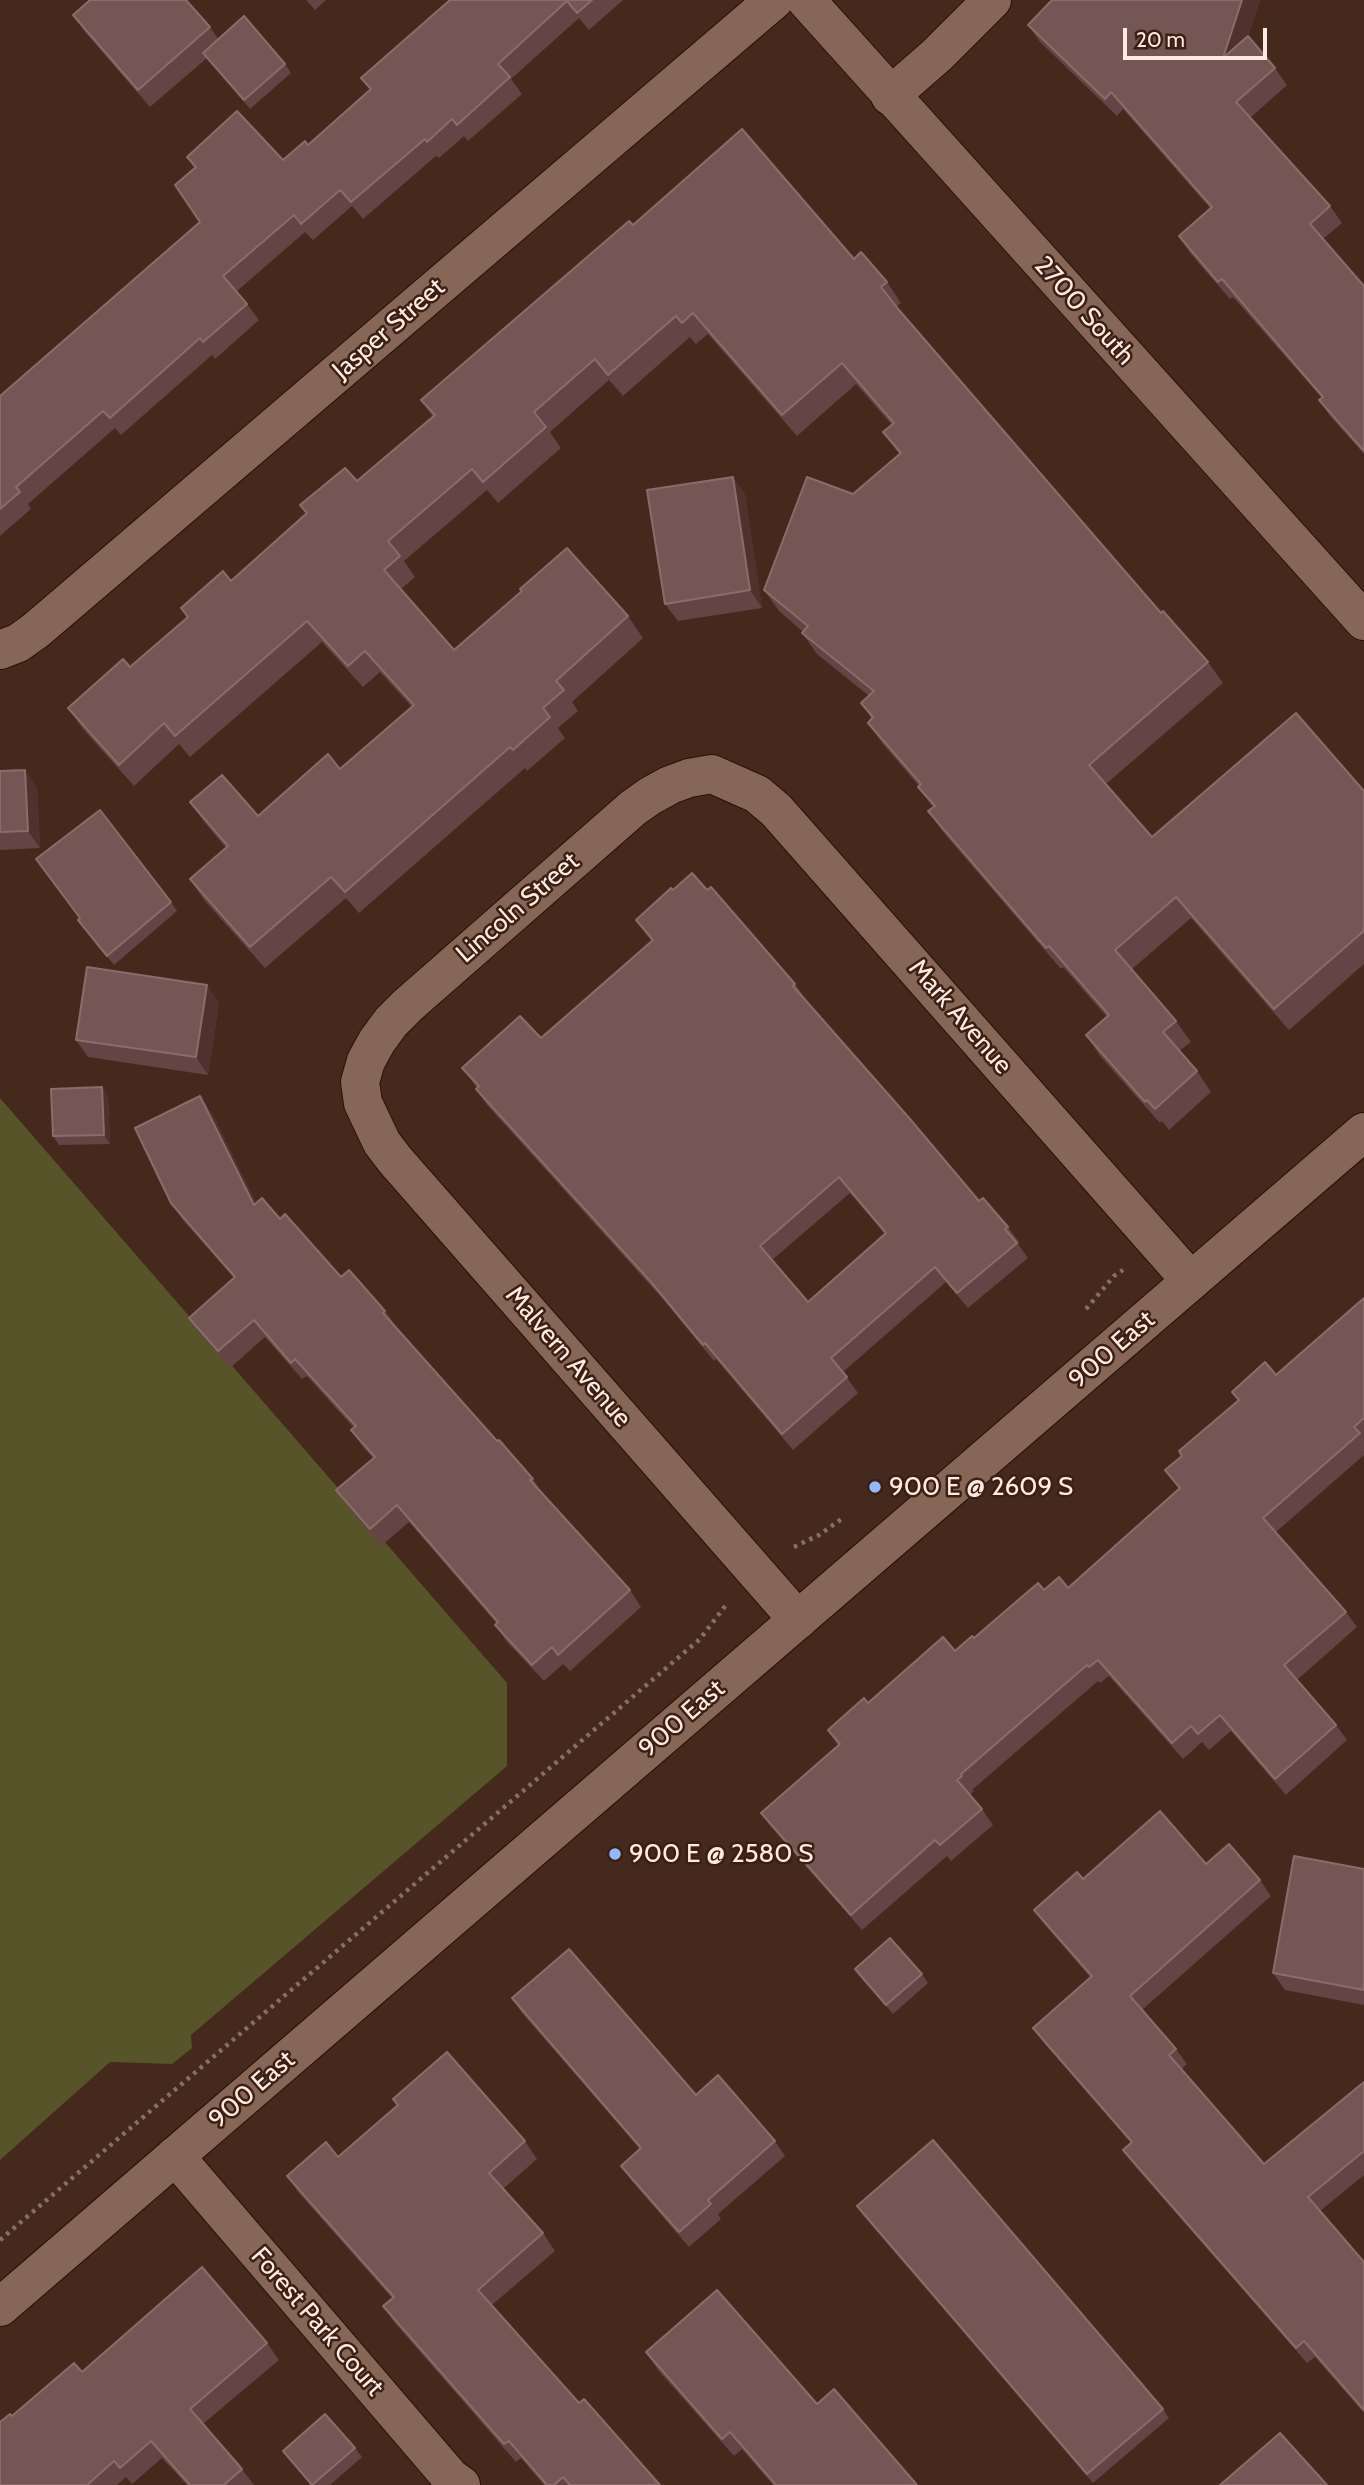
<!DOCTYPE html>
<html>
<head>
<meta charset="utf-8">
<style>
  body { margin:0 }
  #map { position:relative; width:1364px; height:2485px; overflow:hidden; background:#45291c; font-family:Cabin,sans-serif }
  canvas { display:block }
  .scale { position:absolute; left:1123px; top:28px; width:144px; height:32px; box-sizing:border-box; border:4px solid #feebe3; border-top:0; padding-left:9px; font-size:21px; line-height:24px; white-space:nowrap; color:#feebe3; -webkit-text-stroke:5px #3a1f12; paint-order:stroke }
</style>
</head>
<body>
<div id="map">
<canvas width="1364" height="2485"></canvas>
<div class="scale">20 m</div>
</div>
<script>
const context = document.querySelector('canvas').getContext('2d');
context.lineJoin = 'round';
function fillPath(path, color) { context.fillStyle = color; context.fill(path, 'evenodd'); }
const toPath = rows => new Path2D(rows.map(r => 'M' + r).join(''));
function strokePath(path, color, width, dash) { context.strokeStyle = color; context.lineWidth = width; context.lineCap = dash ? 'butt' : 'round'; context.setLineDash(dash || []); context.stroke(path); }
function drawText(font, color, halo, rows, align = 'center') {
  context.font = font + ' Cabin,sans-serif'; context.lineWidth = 5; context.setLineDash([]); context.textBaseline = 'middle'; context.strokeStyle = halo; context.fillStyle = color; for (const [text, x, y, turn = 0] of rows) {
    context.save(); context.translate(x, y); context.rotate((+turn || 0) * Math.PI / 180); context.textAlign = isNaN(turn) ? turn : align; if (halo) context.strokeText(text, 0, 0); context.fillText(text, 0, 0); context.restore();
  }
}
fillPath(toPath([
  [0,1098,507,1683,507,1766,191,2035,192,2048,172,2064,110,2062,0,2160]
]), '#585429');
const minor = toPath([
  [890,96,937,55,992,0],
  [0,650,18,643,35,631,774,0],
  [798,1620,395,1160,382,1143,363,1103,360,1082,366,1061,377,1041,391,1022,408,1005,633,808,650,796,670,785,689,778,712,774,757,794,776,810,1191,1281],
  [175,2156,451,2478,461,2485]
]);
const tertiary = toPath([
  [806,0,1364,621],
  [0,2307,1364,1132]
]);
strokePath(minor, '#2a1105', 40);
strokePath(tertiary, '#2a1105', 40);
strokePath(toPath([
  [1086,1309,1114,1276,1123,1270],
  [794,1547,819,1535,843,1518],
  [0,2240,700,1639,726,1605]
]), '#886f64', 4.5, [3.5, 5]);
strokePath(minor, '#866657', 38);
strokePath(tertiary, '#866657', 38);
fillPath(toPath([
  [306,0,326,0,315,10],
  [450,0,623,0,589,30,579,18,511,79,522,94,468,141,464,136,439,158,436,156,363,219,352,206,313,240,305,232,237,291,247,304,259,320,215,359,212,355,121,435,115,428,28,504,31,509,0,536,0,396,200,222,194,168,187,157,283,160,308,145,370,90,361,78],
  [1052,0,1260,0,1248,36,1275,68,1287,85,1250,118,1330,206,1342,223,1323,239,1364,286,1364,454,1331,417,1319,400,1322,398,1233,297,1230,299,1190,253,1179,236,1210,208,1123,109,1117,116,1040,42,1028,25],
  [73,15,210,27,218,39,285,64,291,73,250,109,207,58,150,107,85,32],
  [633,225,854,259,887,282,901,303,896,307,1161,613,1208,662,1223,683,1106,784,1152,837,1364,791,1364,964,1289,1030,1191,918,1131,970,1176,1021,1191,1042,1179,1051,1197,1071,1211,1092,1169,1130,1162,1121,1160,1123,1100,1056,1086,1035,1107,1017,1063,967,1061,969,943,832,928,811,933,807,918,787,919,786,883,744,868,723,872,719,861,703,869,696,817,654,802,633,803,632,779,611,764,590,853,494,899,454,883,432,892,425,856,384,797,436,708,334,696,344,690,337,623,396,609,380,550,432,561,448,498,503,487,490,404,561,415,577,401,589,454,650,628,616,643,638,572,702,578,711,558,728,565,738,527,771,525,768,359,913,346,898,265,968,204,900,190,879,226,848,205,823,190,802,258,816,340,769,412,707,380,672,363,687,322,642,190,757,179,744,134,786,83,729,68,708,130,667,187,618,181,608,231,581,306,513,300,505,357,481,433,417,421,400],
  [745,494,762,608,678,621,665,604],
  [0,771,37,787,40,848,0,850],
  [673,890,707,890,795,984,806,1000,805,1000,979,1201,1008,1227,1019,1242,1018,1244,1028,1258,968,1308,946,1282,843,1372,858,1393,793,1450,716,1359,714,1361,662,1298,487,1105,476,1089,477,1088,462,1068,541,1038,652,942,636,920],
  [850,1193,885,1234,808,1302,772,1260],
  [171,902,177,911,114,965,78,920,80,918],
  [219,1003,208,1075,88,1057,76,1040],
  [108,1096,110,1144,59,1145,53,1136],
  [212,1113,256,1203,280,1219,341,1277,385,1311,397,1328,497,1441,533,1479,544,1496,630,1590,641,1607,570,1671,563,1664,544,1681,507,1642,495,1625,497,1624,409,1522,381,1546,348,1507,336,1490,373,1458,363,1447,351,1430,354,1428,307,1376,302,1379,265,1337,230,1368,201,1335,189,1318,234,1278,183,1220,171,1203],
  [1364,1298,1364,1455,1276,1532,1346,1612,1357,1627,1297,1680,1336,1725,1347,1740,1286,1795,1231,1731,1209,1750,1202,1742,1183,1759,1109,1676,1100,1683,1098,1681,972,1790,974,1791,970,1795,982,1809,993,1825,951,1861,947,1856,862,1930,772,1828,761,1813,838,1746,828,1730,868,1703,955,1651,1044,1590,1068,1588,1179,1489,1165,1470,1182,1456,1238,1401,1232,1392,1276,1375],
  [1206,1864,1260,1880,1271,1896,1142,2010,1176,2049,1187,2064,1182,2069,1264,2164,1364,2082,1364,2175,1320,2211,1364,2262,1364,2413,1315,2357,1307,2363,1134,2165,1123,2150,1131,2143,1044,2043,1033,2028,1090,1977,1045,1925,1034,1910,1083,1879],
  [1364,1869,1364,2005,1285,1990,1273,1973],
  [855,1969,922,1974,928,1983,893,2014,861,1978],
  [512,1998,696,2095,775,2141,785,2156,718,2214,721,2219,689,2247,631,2180,621,2166,640,2149,522,2013],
  [393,2099,525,2141,537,2159,503,2189,543,2233,555,2251,492,2305,579,2403,660,2485,544,2485,521,2458,516,2462,395,2323,383,2306,392,2298,299,2193,287,2176,338,2157,398,2105],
  [857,2206,1163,2409,1169,2418,1093,2483,863,2215],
  [267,2343,279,2360,203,2424,242,2469,254,2485,187,2485,162,2458,132,2484,126,2477,117,2485,0,2485,12,2416,82,2372],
  [646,2352,817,2404,917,2485,773,2485,742,2449,734,2456,658,2370],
  [355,2448,362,2457,330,2485,311,2485,283,2451]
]), '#644444');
fillPath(toPath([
  [1242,0,1260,0,1235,75,1223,58],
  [733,477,745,494,762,608,750,590],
  [25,770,37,787,40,848,28,831],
  [207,985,219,1003,208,1075,196,1057],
  [102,1087,108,1096,110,1144,104,1135],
  [200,1096,212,1113,265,1222,254,1205]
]), '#50312d');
const building = toPath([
  [90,0,186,0,210,27,138,90,73,15,90,0],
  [450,0,592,0,577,13,567,1,498,64,510,77,457,125,452,119,427,142,425,139,351,202,340,190,301,224,294,215,223,276,247,304,203,342,200,338,110,418,103,411,16,487,20,492,0,509,0,396,200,222,175,185,196,167,187,157,237,111,283,160,305,141,308,145,371,89,361,78,450,0],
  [1052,0,1242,0,1223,58,1248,36,1275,68,1236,102,1330,206,1310,224,1364,286,1364,451,1319,400,1323,397,1222,279,1218,282,1179,236,1212,207,1111,92,1105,99,1028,25,1052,0],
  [244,16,285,64,244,100,203,53,244,16],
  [742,129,854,259,861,252,887,282,881,287,899,310,1161,613,1163,611,1208,662,1089,765,1152,837,1296,713,1364,791,1364,931,1274,1009,1176,897,1115,950,1176,1021,1163,1032,1197,1071,1155,1109,1147,1100,1145,1102,1086,1035,1109,1015,1049,946,1046,948,928,811,935,806,918,787,921,784,868,723,873,717,861,703,874,691,802,633,808,626,764,590,807,477,853,494,901,453,883,432,894,423,842,363,782,415,693,313,682,323,676,316,608,375,595,359,534,412,546,427,483,482,472,469,388,541,400,556,384,570,454,650,522,591,520,589,567,548,628,616,556,681,564,690,543,708,550,717,513,750,510,747,345,892,331,877,250,947,190,879,228,846,190,802,222,775,258,816,328,754,340,769,414,705,365,651,348,666,307,621,175,736,164,723,119,765,68,708,123,659,130,667,188,617,181,608,223,571,231,581,307,513,300,505,345,468,357,481,435,415,421,400,629,221,633,225,742,129],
  [733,477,750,590,665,604,647,490,733,477],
  [25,770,28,831,0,832,0,771,25,770],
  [100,810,171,902,107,956,78,920,80,918,36,859,100,810],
  [692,873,707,890,711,887,795,984,793,986,910,1119,979,1201,983,1198,1008,1227,1005,1229,1017,1243,957,1293,935,1267,831,1358,847,1377,782,1434,705,1343,703,1345,651,1282,476,1089,479,1086,462,1068,520,1016,541,1038,653,940,636,920,671,888,673,890,692,873],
  [839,1177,886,1233,808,1302,760,1246,839,1177],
  [87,967,207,985,196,1057,76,1040,87,967],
  [102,1087,104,1135,53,1136,51,1089,102,1087],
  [200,1096,254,1205,262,1198,280,1219,285,1214,341,1277,349,1270,385,1311,383,1313,497,1441,499,1440,533,1479,530,1480,630,1590,558,1655,552,1647,532,1665,495,1625,498,1622,397,1505,370,1529,336,1490,375,1457,351,1430,356,1426,295,1359,291,1363,254,1320,218,1351,189,1318,235,1277,171,1203,135,1128,200,1096],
  [1364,1298,1364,1418,1354,1427,1360,1433,1263,1518,1346,1612,1284,1665,1336,1725,1275,1779,1220,1715,1198,1734,1191,1726,1172,1743,1098,1660,1089,1667,1087,1665,961,1774,962,1776,957,1780,982,1809,940,1845,935,1840,851,1915,761,1813,840,1744,828,1730,864,1698,868,1703,943,1637,955,1651,972,1636,974,1638,1038,1583,1044,1590,1059,1577,1068,1588,1180,1488,1165,1470,1182,1456,1179,1451,1239,1400,1232,1392,1265,1362,1276,1375,1364,1298],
  [1160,1811,1206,1864,1229,1844,1260,1880,1130,1996,1176,2049,1169,2055,1264,2164,1364,2082,1364,2151,1308,2197,1364,2262,1364,2410,1304,2341,1296,2348,1123,2150,1132,2142,1033,2028,1092,1976,1034,1910,1077,1872,1083,1879,1160,1811],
  [1294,1856,1364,1869,1364,1990,1273,1973,1294,1856],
  [890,1938,922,1974,886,2005,855,1969,890,1938],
  [569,1949,696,2095,718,2075,775,2141,708,2200,711,2204,679,2232,621,2166,641,2148,512,1998,569,1949],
  [447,2052,525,2141,489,2173,543,2233,478,2290,579,2403,584,2399,660,2485,570,2485,563,2477,554,2485,547,2485,509,2441,504,2444,383,2306,394,2297,287,2176,326,2142,338,2157,398,2105,393,2099,447,2052],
  [933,2140,1163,2409,1087,2474,857,2206,933,2140],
  [202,2267,267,2343,190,2409,242,2469,224,2485,190,2485,151,2441,120,2468,114,2461,87,2485,0,2485,0,2422,10,2414,12,2416,74,2363,82,2372,202,2267],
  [717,2290,817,2404,834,2389,917,2485,776,2485,730,2432,722,2439,646,2352,717,2290],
  [325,2414,355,2448,312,2485,283,2451,325,2414],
  [1280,2433,1327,2485,1220,2485,1280,2433]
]);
fillPath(building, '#745655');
strokePath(building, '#8a6d6b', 2);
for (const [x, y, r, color] of [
  [875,1487,7,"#92b7fd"],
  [615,1854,7,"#92b7fd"]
]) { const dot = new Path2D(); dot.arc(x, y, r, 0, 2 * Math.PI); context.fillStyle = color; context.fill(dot); strokePath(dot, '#3a1f12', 2.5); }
drawText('26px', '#feebe3', '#3a1f12', [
  ["2700 South",1084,311,48],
  ["Jasper Street",389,329,-41],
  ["Lincoln Street",518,908,-41],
  ["Mark Avenue",960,1017,49],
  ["900 East",1112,1350,-41],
  ["Malvern Avenue",568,1357,49],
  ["900 East",682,1719,-41],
  ["900 East",252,2090,-41],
  ["Forest Park Court",317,2322,49]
]);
drawText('26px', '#feebe3', '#3a1f12', [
  ["900 E @ 2609 S",889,1487],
  ["900 E @ 2580 S",629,1854]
], 'left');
</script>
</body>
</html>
